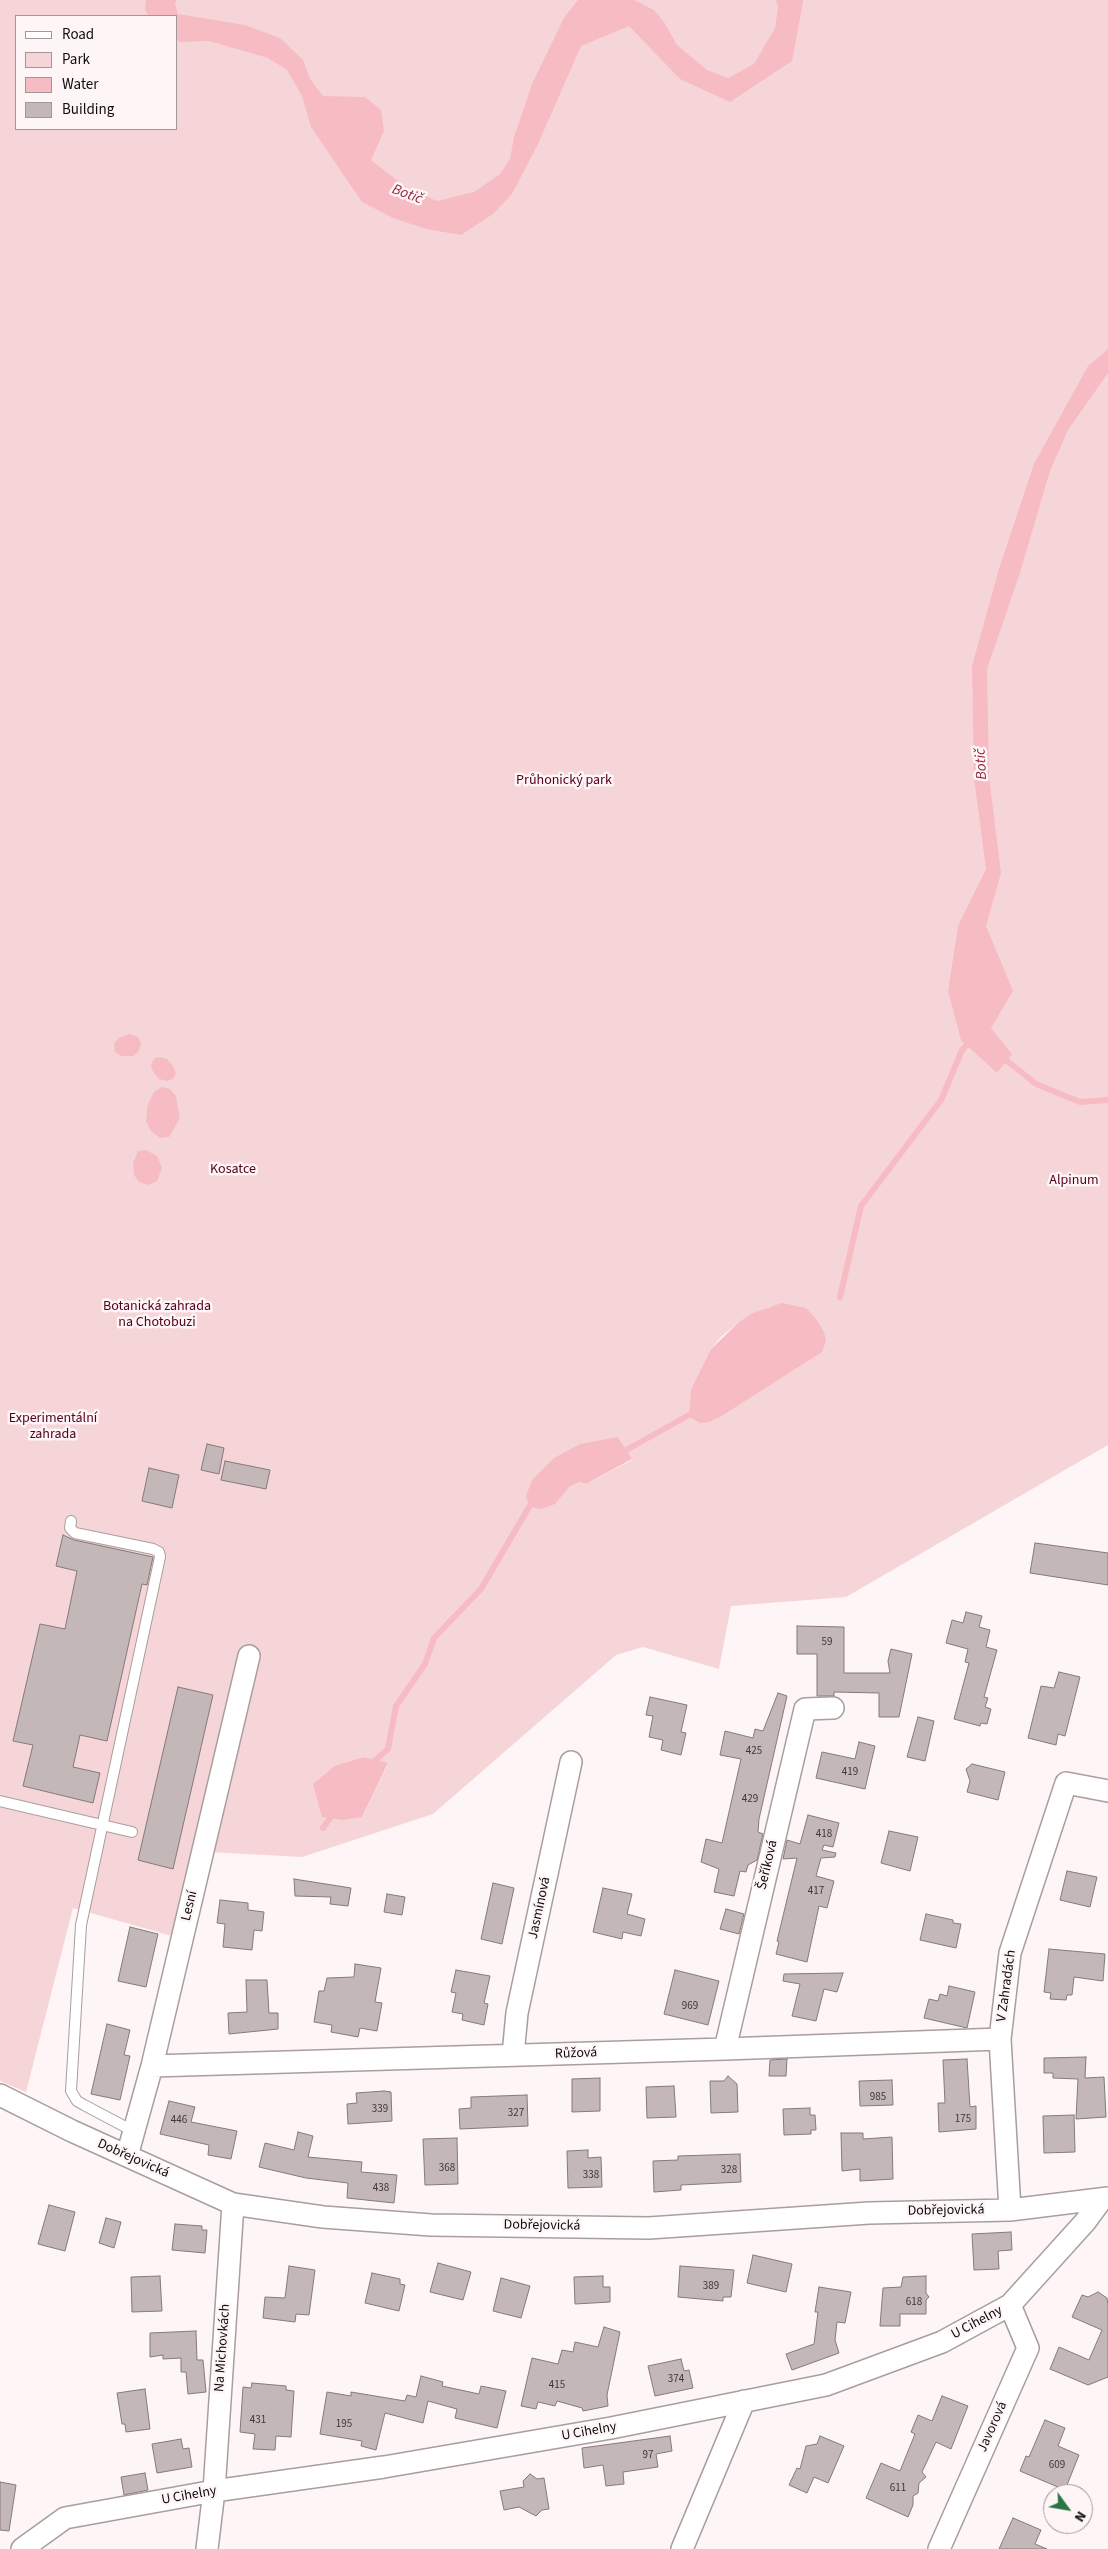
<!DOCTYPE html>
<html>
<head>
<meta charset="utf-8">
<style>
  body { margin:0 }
  #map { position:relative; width:1108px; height:2549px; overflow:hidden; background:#fef5f6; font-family:"Source Sans 3",sans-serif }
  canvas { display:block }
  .legend { position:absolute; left:15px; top:15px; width:162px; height:115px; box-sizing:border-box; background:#fef5f6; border:1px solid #9f9899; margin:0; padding:6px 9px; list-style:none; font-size:15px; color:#110c0d }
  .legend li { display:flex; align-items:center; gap:10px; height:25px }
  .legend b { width:25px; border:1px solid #9f9899 }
  .north { position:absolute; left:1043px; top:2484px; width:50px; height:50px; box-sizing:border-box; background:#fef5f6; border:1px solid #9f9899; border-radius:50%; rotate:122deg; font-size:14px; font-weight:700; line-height:20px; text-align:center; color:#110c0d }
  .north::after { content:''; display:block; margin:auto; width:18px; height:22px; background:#2b7644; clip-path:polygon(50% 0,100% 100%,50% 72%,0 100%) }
</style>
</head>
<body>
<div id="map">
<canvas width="1108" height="2549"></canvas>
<ul class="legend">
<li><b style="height:6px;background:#fff"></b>Road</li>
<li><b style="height:14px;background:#f6d5d8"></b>Park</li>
<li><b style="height:14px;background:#f7bcc3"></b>Water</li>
<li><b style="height:14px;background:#c4b7b8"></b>Building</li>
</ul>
<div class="north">N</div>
</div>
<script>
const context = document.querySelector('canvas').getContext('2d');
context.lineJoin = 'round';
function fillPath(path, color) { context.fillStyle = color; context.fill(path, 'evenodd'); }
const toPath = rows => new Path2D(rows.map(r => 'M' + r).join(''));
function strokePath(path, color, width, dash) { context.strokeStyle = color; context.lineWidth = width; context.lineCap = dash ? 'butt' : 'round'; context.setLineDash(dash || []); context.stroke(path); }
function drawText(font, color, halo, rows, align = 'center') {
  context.font = font + ' "Source Sans 3",sans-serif'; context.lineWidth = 5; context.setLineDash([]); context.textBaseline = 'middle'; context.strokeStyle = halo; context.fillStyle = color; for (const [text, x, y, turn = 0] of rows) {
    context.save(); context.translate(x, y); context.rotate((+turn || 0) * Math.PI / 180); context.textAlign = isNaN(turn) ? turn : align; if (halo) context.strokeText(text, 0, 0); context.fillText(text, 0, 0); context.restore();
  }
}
fillPath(toPath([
  [0,0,1108,0,1108,1445,846,1597,731,1606,719,1669,643,1647,616,1655,433,1814,302,1857,192,1851,172,1936,73,1908,26,2092,0,2081],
  [16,16,176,16,176,129,16,129],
  [771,1306,691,1389,711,1349,722,1336,739,1322],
  [618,1437,632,1460,586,1484,580,1482,569,1487],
  [363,1757,388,1764,362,1817,313,1784,334,1766]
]), '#f6d5d8');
fillPath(toPath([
  [146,0,177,0,175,4,178,14,245,25,280,38,303,60,310,79,323,96,365,97,381,110,384,131,371,160,404,186,437,201,474,192,500,174,510,159,514,137,532,84,564,18,578,0,634,0,654,10,664,22,677,45,707,70,728,78,754,64,775,28,778,7,776,0,803,0,803,2,792,61,730,102,680,79,629,26,581,46,538,144,512,194,493,214,461,235,426,229,393,218,362,202,311,127,302,96,287,70,268,58,209,41,180,42,176,40,176,16,149,16,145,10],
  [1108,349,1108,373,1068,430,1050,471,1019,576,987,669,989,776,1001,873,986,926,1013,991,991,1028,1012,1054,997,1073,961,1040,948,991,958,926,986,869,974,778,972,666,999,569,1034,464,1088,366],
  [130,1034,138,1037,141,1043,139,1051,133,1056,121,1056,115,1052,114,1043,120,1037],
  [159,1057,167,1059,173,1066,176,1073,173,1079,167,1081,159,1079,152,1070,151,1064,155,1058],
  [162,1087,170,1089,176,1096,180,1118,169,1137,160,1138,151,1131,146,1121,148,1104,154,1092],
  [146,1150,157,1156,162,1168,157,1181,148,1185,139,1182,134,1175,133,1163,138,1151],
  [782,1303,806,1308,817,1320,824,1332,826,1341,822,1352,720,1417,709,1422,700,1423,689,1417,691,1389,711,1349,739,1322,753,1313],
  [618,1437,632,1459,586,1484,580,1482,569,1487,555,1504,541,1509,529,1507,526,1496,532,1480,554,1458,580,1444],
  [363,1757,388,1763,362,1817,342,1820,322,1817,313,1784,334,1766]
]), '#f7bcc3');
strokePath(toPath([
  [1001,1056,1036,1084,1080,1102,1108,1100],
  [840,1297,861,1206,941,1100,962,1050,971,1040],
  [619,1454,696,1411],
  [370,1765,388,1749,396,1706,425,1664,434,1638,481,1589,529,1507,534,1502],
  [323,1828,334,1812]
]), '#f7bcc3', 6);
const building = toPath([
  [207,1444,224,1448,219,1474,201,1470,207,1444],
  [225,1461,270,1470,266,1489,221,1480,225,1461],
  [149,1468,179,1475,172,1508,142,1501,149,1468],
  [63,1535,74,1540,153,1557,147,1585,142,1584,107,1741,80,1735,73,1767,100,1773,93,1803,23,1786,33,1745,13,1741,40,1624,65,1629,77,1571,56,1566,63,1535],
  [1035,1543,1108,1553,1108,1585,1030,1573,1035,1543],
  [966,1612,982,1616,979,1627,990,1630,986,1647,997,1650,984,1697,988,1698,985,1707,991,1709,987,1724,981,1723,980,1726,954,1719,969,1663,965,1662,968,1649,946,1643,952,1620,963,1623,966,1612],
  [797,1626,844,1627,844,1673,890,1673,888,1661,891,1649,912,1654,899,1717,879,1717,879,1693,834,1692,834,1696,817,1696,817,1654,797,1654,797,1626],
  [1059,1672,1080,1677,1065,1736,1058,1734,1056,1745,1028,1738,1041,1686,1054,1688,1059,1672],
  [178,1687,213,1695,173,1869,138,1860,178,1687],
  [778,1693,787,1696,759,1819,758,1832,763,1834,757,1860,748,1865,746,1872,740,1871,734,1896,714,1892,719,1869,701,1862,706,1839,722,1843,741,1759,720,1755,725,1731,753,1738,755,1729,763,1731,778,1693],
  [650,1697,687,1705,681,1732,686,1733,681,1755,661,1750,663,1740,649,1737,653,1716,646,1715,650,1697],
  [918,1717,934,1721,925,1761,907,1757,918,1717],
  [859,1742,875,1746,865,1789,816,1778,822,1752,855,1759,859,1742],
  [972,1764,1005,1772,998,1800,967,1792,970,1781,966,1769,972,1764],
  [808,1815,839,1823,833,1847,824,1845,822,1850,836,1853,835,1857,821,1858,816,1876,834,1881,827,1908,819,1906,807,1962,776,1954,779,1942,777,1941,797,1858,783,1859,787,1840,800,1844,808,1815],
  [889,1831,918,1837,910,1871,881,1863,889,1831],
  [1067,1871,1097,1877,1090,1907,1060,1900,1067,1871],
  [294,1879,351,1888,348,1906,330,1904,331,1897,295,1896,294,1879],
  [493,1883,514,1888,502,1944,481,1939,493,1883],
  [603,1888,632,1894,627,1914,645,1919,641,1936,623,1932,622,1939,593,1932,603,1888],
  [387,1894,405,1897,402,1915,384,1912,387,1894],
  [220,1900,248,1903,248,1910,264,1912,262,1931,254,1930,252,1950,223,1947,225,1924,217,1923,220,1900],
  [726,1909,744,1914,739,1934,720,1929,726,1909],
  [926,1914,953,1920,953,1923,961,1924,956,1948,920,1940,926,1914],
  [130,1927,158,1934,146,1987,118,1981,130,1927],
  [1049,1949,1105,1954,1103,1981,1074,1977,1072,1995,1067,1995,1066,2000,1050,1999,1051,1993,1044,1992,1049,1949],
  [355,1964,381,1968,375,2002,382,2003,377,2031,360,2028,358,2037,331,2032,332,2025,314,2022,319,1991,324,1991,327,1978,354,1977,355,1964],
  [456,1970,490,1976,484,2003,488,2004,484,2025,462,2020,463,2014,452,2012,456,1993,451,1992,456,1970],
  [675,1970,719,1981,708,2025,664,2014,675,1970],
  [843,1973,837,1992,824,1989,816,2021,792,2016,800,1984,783,1981,784,1974,843,1973],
  [246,1980,267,1980,269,2013,278,2013,278,2029,229,2034,228,2013,247,2012,246,1980],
  [949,1986,975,1992,967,2028,924,2018,929,1999,938,2001,940,1994,947,1996,949,1986],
  [107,2024,130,2030,124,2055,130,2056,120,2100,91,2094,107,2024],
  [1086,2057,1085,2078,1104,2077,1106,2117,1076,2119,1078,2079,1053,2078,1053,2073,1044,2073,1044,2058,1086,2057],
  [787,2059,786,2076,769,2076,770,2060,787,2059],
  [967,2059,970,2107,976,2106,976,2129,939,2132,938,2103,945,2103,943,2060,967,2059],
  [728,2076,737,2084,738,2112,711,2113,710,2081,724,2081,728,2076],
  [600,2078,600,2111,572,2112,572,2079,600,2078],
  [892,2080,893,2105,860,2106,859,2081,892,2080],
  [674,2086,676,2117,647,2118,646,2087,674,2086],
  [384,2091,391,2092,392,2121,348,2124,347,2104,357,2103,356,2093,384,2091],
  [527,2095,528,2126,460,2129,459,2109,471,2108,471,2097,527,2095],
  [169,2101,195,2107,191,2122,237,2131,231,2159,208,2155,209,2145,160,2134,169,2101],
  [810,2108,810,2115,815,2115,816,2130,811,2130,811,2134,784,2135,783,2109,810,2108],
  [1074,2115,1075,2152,1044,2153,1043,2116,1074,2115],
  [298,2132,313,2136,308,2157,362,2162,361,2172,397,2175,394,2203,347,2198,348,2183,306,2178,259,2167,265,2143,294,2150,298,2132],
  [841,2133,863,2133,863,2139,892,2137,893,2179,860,2181,860,2169,842,2171,841,2133],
  [457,2138,458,2184,425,2185,423,2139,457,2138],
  [588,2150,588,2158,601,2157,602,2187,568,2188,567,2151,588,2150],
  [740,2154,741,2182,681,2185,681,2190,654,2192,653,2161,678,2160,678,2156,740,2154],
  [49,2205,75,2212,65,2251,38,2244,49,2205],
  [106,2218,121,2222,114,2248,99,2243,106,2218],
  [175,2224,202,2226,202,2230,207,2230,205,2253,172,2250,175,2224],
  [1011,2232,1012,2250,998,2251,999,2269,974,2270,972,2234,1011,2232],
  [753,2255,792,2264,786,2292,747,2283,753,2255],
  [438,2263,471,2272,463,2300,430,2292,438,2263],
  [289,2266,315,2270,309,2315,296,2314,295,2322,263,2318,265,2297,285,2298,289,2266],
  [680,2266,734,2270,731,2297,723,2297,723,2301,678,2297,680,2266],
  [372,2273,400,2279,400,2284,405,2285,399,2311,365,2303,372,2273],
  [160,2276,162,2311,132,2312,131,2277,160,2276],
  [603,2276,603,2287,610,2287,610,2302,575,2304,574,2277,603,2276],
  [926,2276,926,2293,929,2297,926,2300,926,2314,900,2314,900,2326,880,2326,883,2288,901,2287,903,2277,926,2276],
  [501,2278,530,2286,521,2318,493,2311,501,2278],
  [819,2287,851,2292,845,2323,837,2322,835,2340,839,2353,792,2370,786,2354,814,2344,818,2312,815,2312,819,2287],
  [1098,2292,1107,2298,1108,2305,1108,2377,1088,2385,1050,2369,1059,2347,1089,2360,1102,2330,1072,2317,1082,2295,1088,2297,1098,2292],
  [604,2327,620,2332,607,2395,608,2406,583,2411,582,2408,557,2401,555,2406,538,2402,536,2409,521,2406,532,2358,558,2364,562,2350,573,2352,575,2342,598,2347,604,2327],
  [196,2331,197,2360,203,2360,206,2392,188,2394,186,2372,181,2372,181,2358,163,2359,163,2355,150,2357,150,2333,196,2331],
  [681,2359,684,2371,689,2370,693,2388,655,2396,648,2366,681,2359],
  [421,2376,443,2382,442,2386,479,2394,481,2386,506,2391,497,2428,455,2418,457,2409,428,2401,423,2423,385,2413,376,2450,361,2446,362,2441,320,2434,327,2392,351,2396,351,2392,405,2401,407,2395,416,2397,421,2376],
  [252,2383,286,2386,286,2390,294,2391,291,2437,276,2436,275,2450,253,2449,255,2434,240,2432,243,2387,251,2388,252,2383],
  [145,2389,150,2429,126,2432,125,2424,122,2424,117,2393,145,2389],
  [942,2396,968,2406,951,2449,936,2442,922,2472,926,2477,919,2483,918,2493,913,2496,913,2505,908,2517,866,2498,881,2463,900,2471,915,2434,911,2432,918,2415,932,2421,942,2396],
  [1045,2420,1065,2428,1058,2446,1079,2455,1065,2490,1020,2471,1026,2456,1029,2457,1045,2420],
  [670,2436,672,2451,656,2454,658,2467,623,2472,624,2484,606,2486,603,2465,584,2468,582,2448,670,2436],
  [820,2436,844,2446,828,2483,814,2477,807,2493,789,2485,797,2468,800,2469,806,2446,817,2444,820,2436],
  [181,2439,183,2449,189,2448,192,2467,157,2473,152,2444,181,2439],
  [145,2473,148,2490,124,2495,121,2477,145,2473],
  [530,2474,537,2479,544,2478,549,2509,542,2510,536,2516,519,2507,504,2510,500,2491,524,2487,523,2481,530,2474],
  [0,2482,16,2485,9,2531,0,2530,0,2482],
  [1013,2518,1041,2530,1035,2544,1047,2549,999,2549,1013,2518]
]);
fillPath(building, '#c4b7b8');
strokePath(building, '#86797b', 1);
const service = toPath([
  [71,1521,70,1528,75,1533,153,1549,159,1552,160,1557,81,1925,71,2091,77,2101,84,2105,135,2132],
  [0,1801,132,1832]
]);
const minor = toPath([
  [725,2049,805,1709,833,1708],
  [513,2055,517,2013,571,1762],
  [152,2066,725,2049,1000,2039],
  [0,2095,72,2131,233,2204,323,2217,431,2225,649,2228,869,2213,1010,2210,1108,2198],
  [127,2156,152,2066,249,1656],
  [1010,2210,1000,2039,1010,1953,1066,1783,1108,1791],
  [22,2549,65,2518,214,2491,384,2467,611,2428,826,2385,942,2342,1010,2305,1085,2222,1102,2199],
  [207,2549,214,2491,233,2204],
  [682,2549,744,2401],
  [939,2549,1028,2348,1010,2305]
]);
strokePath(service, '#aa9d9e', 12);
strokePath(minor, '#aa9d9e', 24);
strokePath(service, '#fff', 10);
strokePath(minor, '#fff', 21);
drawText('11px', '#3e3738', null, [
  ["59",827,1643],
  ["425",754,1752],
  ["419",850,1773],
  ["429",750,1800],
  ["418",824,1835],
  ["417",816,1892],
  ["969",690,2007],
  ["985",878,2098],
  ["339",380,2110],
  ["327",516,2114],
  ["175",963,2120],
  ["446",179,2121],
  ["368",447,2169],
  ["328",729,2171],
  ["338",591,2176],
  ["438",381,2189],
  ["389",711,2287],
  ["618",914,2303],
  ["374",676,2380],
  ["415",557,2386],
  ["431",258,2421],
  ["195",344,2425],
  ["97",648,2456],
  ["609",1057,2466],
  ["611",898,2489]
]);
drawText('14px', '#54001b', '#fef5f6', [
  ["Průhonický park",564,781],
  ["Kosatce",233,1170],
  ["Alpinum",1074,1181],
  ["Botanická zahrada",157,1307],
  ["na Chotobuzi",157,1323],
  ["Experimentální",53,1419],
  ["zahrada",53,1435]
]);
drawText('14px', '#110c0d', '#fef5f6', [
  ["Šeříková",768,1865,-77],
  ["Lesní",190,1906,-77],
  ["Jasmínová",540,1908,-78],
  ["V Zahradách",1007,1986,-82],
  ["Růžová",576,2054,-2],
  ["Dobřejovická",133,2159,24],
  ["Dobřejovická",946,2211,-1],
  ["Dobřejovická",542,2226,1],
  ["U Cihelny",977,2323,-28],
  ["Na Michovkách",223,2348,-86],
  ["Javorová",993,2427,-66],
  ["U Cihelny",589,2432,-10],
  ["U Cihelny",189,2496,-10]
]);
drawText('italic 15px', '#90253f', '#fef5f6', [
  ["Botič",407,195,21],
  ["Botič",982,764,-93]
]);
</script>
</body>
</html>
